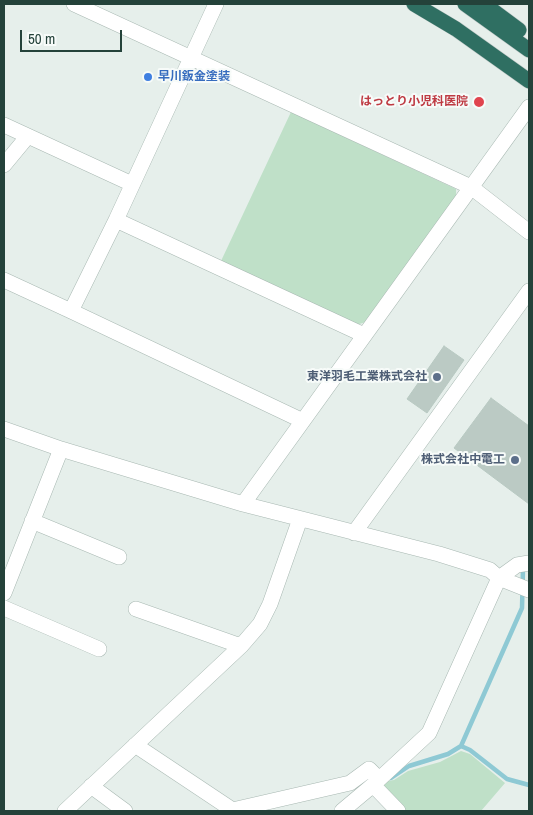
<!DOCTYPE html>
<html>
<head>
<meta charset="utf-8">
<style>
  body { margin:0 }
  #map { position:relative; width:533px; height:815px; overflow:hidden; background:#e6efeb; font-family:"Archivo Narrow",sans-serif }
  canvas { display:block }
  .frame { position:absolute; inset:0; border:5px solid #24423a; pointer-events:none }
  .scale { position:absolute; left:20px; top:30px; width:102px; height:22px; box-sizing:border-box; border:2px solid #24423a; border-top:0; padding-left:6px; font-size:15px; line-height:18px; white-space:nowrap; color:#24423a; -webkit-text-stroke:4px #f7fbf9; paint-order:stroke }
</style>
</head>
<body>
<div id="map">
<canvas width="533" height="815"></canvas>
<div class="frame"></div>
<div class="scale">50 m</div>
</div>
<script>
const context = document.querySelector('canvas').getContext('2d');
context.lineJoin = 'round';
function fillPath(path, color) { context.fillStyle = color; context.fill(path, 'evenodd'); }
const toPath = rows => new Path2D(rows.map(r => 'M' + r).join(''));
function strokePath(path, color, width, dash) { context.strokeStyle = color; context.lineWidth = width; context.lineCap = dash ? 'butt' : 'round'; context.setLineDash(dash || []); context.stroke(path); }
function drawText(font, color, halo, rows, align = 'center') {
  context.font = font + ' "Archivo Narrow","Noto Sans JP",sans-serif'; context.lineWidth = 4; context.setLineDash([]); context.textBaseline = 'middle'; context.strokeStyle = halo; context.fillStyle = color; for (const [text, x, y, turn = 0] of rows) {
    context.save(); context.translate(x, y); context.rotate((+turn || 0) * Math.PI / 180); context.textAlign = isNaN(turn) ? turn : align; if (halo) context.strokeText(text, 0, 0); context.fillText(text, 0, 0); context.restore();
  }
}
fillPath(toPath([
  [291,112,456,189,456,196,366,322,356,325,221,261],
  [461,751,470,754,505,783,481,811,404,811,382,788,382,782,394,780,408,771,440,762]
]), '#bfe0c8');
strokePath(toPath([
  [461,746,470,750,507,779,529,785],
  [388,777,391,778,409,766,448,754,461,746,522,608,523,569]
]), '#8ec9d4', 4.5);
const building = toPath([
  [444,346,464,360,427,413,407,399,444,346],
  [491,398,529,426,529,504,454,448,491,398]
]);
fillPath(building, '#bbcac4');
strokePath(building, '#b8c9c2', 1);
const minor = toPath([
  [74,4,471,187,529,232],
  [4,125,132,184],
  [4,165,28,136],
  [116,220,364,335],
  [4,280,71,311,303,421],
  [71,311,116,220,216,4],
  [4,429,61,449,243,504,439,554,490,570,499,578,529,590],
  [243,504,529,107],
  [32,521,119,557],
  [354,533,529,291],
  [4,593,61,449],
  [4,608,99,649],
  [136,609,241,646],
  [135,745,231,809],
  [373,785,398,811],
  [91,786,125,811],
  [65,811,241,646,260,624,270,604,300,519],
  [228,811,350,783,369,769,379,779],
  [342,811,373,785,429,733,499,578,517,565,529,563]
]);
const highway = toPath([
  [414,4,456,29,529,81],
  [465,4,529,50],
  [484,4,519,30]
]);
strokePath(minor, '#a8b8b2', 16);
strokePath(highway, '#c2cac8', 16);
strokePath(minor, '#fff', 15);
strokePath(highway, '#2f6f62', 15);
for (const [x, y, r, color] of [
  [148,77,5,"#3f7fe0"],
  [479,102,6,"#e0444e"],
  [437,377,5,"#5c6f8a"],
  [515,460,5,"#5c6f8a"]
]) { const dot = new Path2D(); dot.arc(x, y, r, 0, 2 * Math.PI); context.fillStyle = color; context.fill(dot); strokePath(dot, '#f7fbf9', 2); }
drawText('bold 12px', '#366cbe', '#f7fbf9', [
  ["早川鈑金塗装",158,77]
], 'left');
drawText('bold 12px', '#be3a42', '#f7fbf9', [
  ["はっとり小児科医院",468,102]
], 'right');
drawText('bold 12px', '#4e5e75', '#f7fbf9', [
  ["東洋羽毛工業株式会社",427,377],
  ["株式会社中電工",505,460]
], 'right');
</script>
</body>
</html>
